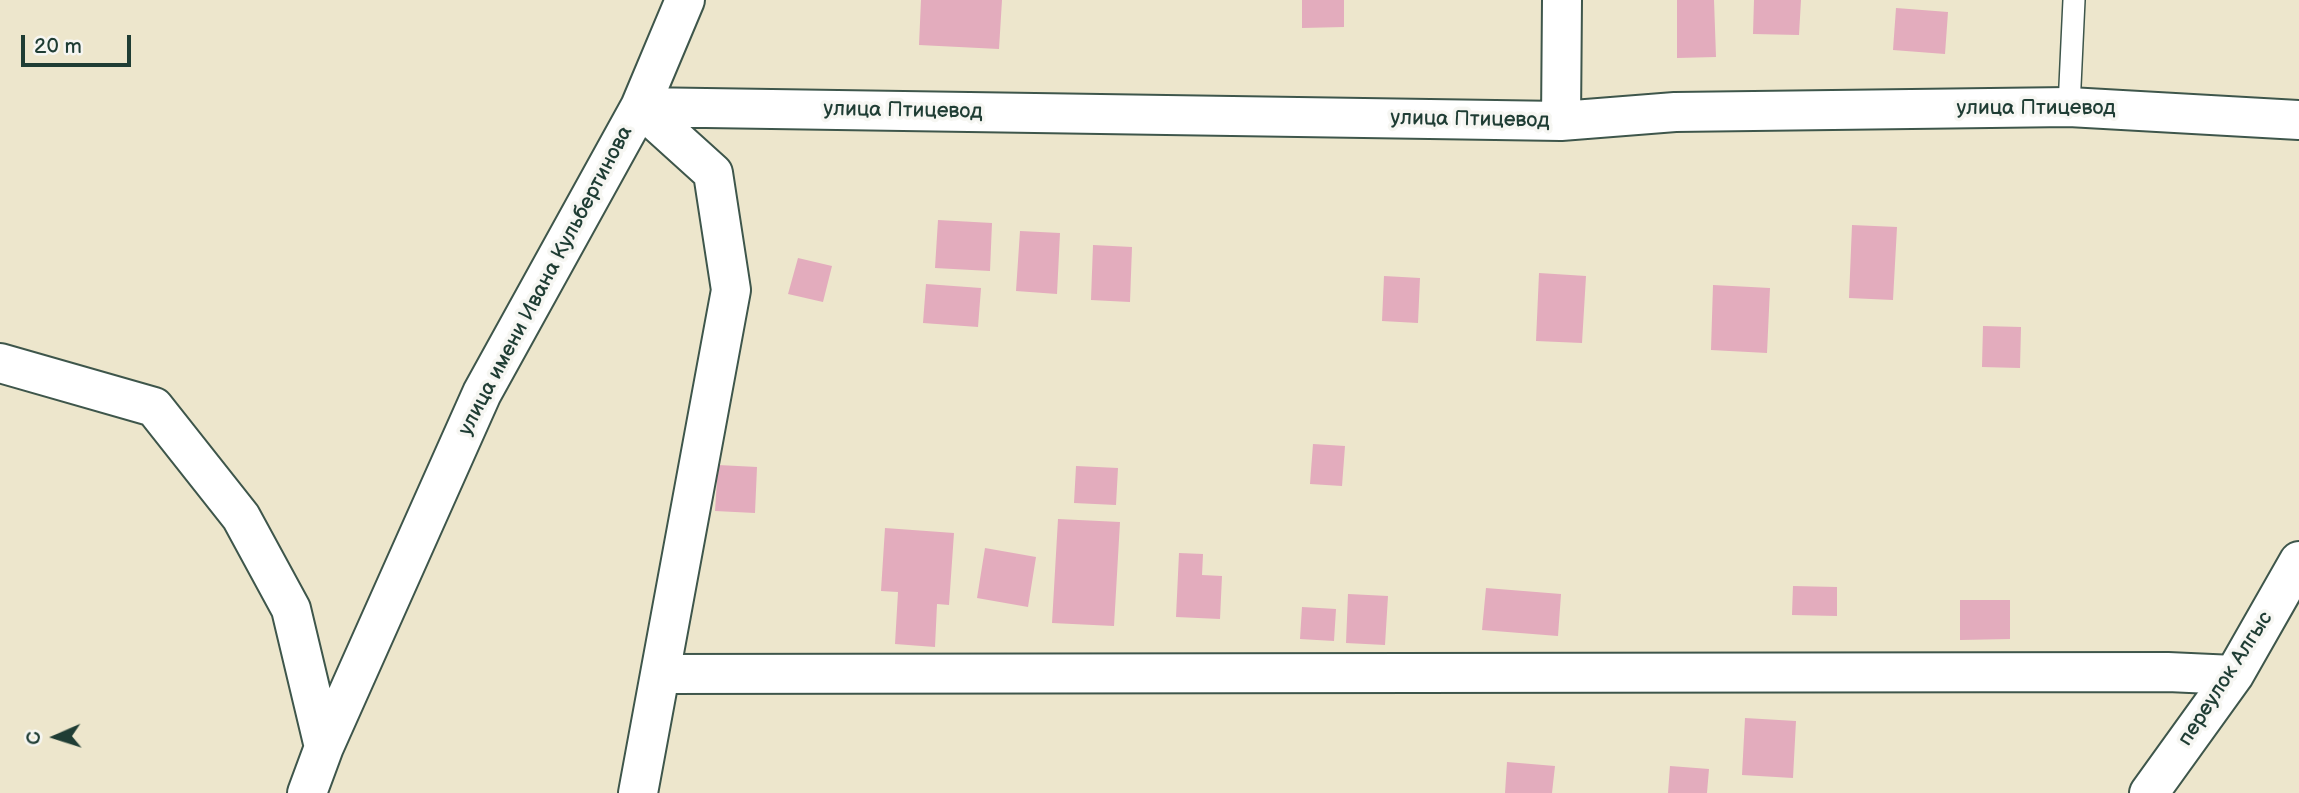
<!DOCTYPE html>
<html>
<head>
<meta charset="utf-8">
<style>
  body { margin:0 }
  #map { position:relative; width:2299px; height:793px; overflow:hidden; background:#ede6cc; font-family:"Balsamiq Sans",sans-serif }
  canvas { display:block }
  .north { position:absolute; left:21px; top:702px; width:70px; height:70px; -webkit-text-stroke:5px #f6f6f2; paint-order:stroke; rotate:267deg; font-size:19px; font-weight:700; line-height:28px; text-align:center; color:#1f3d34 }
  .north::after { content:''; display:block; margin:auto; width:24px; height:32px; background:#1f3d34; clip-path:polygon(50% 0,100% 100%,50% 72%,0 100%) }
  .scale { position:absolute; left:21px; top:35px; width:110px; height:32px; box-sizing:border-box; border:4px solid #1f3d34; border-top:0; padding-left:9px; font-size:21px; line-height:24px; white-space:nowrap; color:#1f3d34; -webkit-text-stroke:5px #f6f6f2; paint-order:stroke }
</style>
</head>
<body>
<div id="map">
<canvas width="2299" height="793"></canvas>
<div class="north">С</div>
<div class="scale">20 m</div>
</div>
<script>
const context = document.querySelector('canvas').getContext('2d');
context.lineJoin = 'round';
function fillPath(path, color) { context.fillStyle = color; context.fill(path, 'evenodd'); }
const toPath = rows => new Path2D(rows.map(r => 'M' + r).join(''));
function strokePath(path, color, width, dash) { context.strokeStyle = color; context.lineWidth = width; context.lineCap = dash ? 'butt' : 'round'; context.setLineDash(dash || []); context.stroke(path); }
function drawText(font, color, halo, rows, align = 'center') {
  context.font = font + ' "Balsamiq Sans",sans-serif'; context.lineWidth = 7; context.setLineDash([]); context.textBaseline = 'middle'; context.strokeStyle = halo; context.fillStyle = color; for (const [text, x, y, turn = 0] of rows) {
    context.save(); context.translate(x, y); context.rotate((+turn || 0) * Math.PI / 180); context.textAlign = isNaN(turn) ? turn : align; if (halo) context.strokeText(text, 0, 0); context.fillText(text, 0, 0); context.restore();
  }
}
fillPath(toPath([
  [921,0,1002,0,999,49,919,45],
  [1302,0,1344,0,1344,27,1302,28],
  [1677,0,1714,0,1716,57,1677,58],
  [1754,0,1801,0,1799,35,1753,34],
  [1896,8,1948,12,1945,54,1893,50],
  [938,220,992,223,990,271,935,268],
  [1852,225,1897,227,1893,300,1849,298],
  [1020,231,1060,233,1057,294,1016,291],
  [1093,245,1132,247,1130,302,1091,300],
  [798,258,832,266,823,302,788,294],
  [1539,273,1586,276,1582,343,1536,341],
  [1384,276,1420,278,1418,323,1382,321],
  [926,284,981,288,978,327,923,323],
  [1713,285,1770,288,1767,353,1711,350],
  [1983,326,2021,327,2020,368,1982,367],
  [1313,444,1345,446,1342,486,1310,484],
  [718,465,757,467,755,513,715,511],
  [1076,466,1118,468,1116,505,1074,503],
  [1058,519,1120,522,1114,626,1052,623],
  [885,528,954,533,949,605,937,604,935,647,895,644,898,592,881,591],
  [985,548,1036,557,1028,607,977,598],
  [1179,553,1203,554,1202,575,1222,576,1220,619,1176,617],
  [1793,586,1837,587,1837,616,1792,615],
  [1486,588,1561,594,1558,636,1482,630],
  [1348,594,1388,596,1385,645,1346,643],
  [1960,600,2010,600,2010,639,1960,640],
  [1302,607,1336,609,1334,641,1300,639],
  [1745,718,1796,721,1793,778,1742,775],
  [1507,762,1555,766,1552,793,1505,793],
  [1670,766,1709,769,1707,793,1668,793]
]), '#e3acbd');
const service = toPath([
  [2069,107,2074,0]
]);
const minor = toPath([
  [640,107,1561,121,1675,112,2069,107,2299,120],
  [1561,121,1562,0],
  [0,363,154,407,241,517,291,609,324,747],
  [660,674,2168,672,2234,675],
  [307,793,324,747,482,393,640,107,685,0],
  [638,793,731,290,713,173,640,107],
  [2149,793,2234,675,2299,561]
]);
strokePath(service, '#3e564b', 24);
strokePath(minor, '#3e564b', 42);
strokePath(service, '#fff', 21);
strokePath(minor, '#fff', 38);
drawText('21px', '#1f3d34', '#f6f6f2', [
  ["улица Птицевод",2036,109],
  ["улица Птицевод",903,111,1],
  ["улица Птицевод",1470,120,1],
  ["улица имени Ивана Кульбертинова",546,281,-62],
  ["переулок Алгыс",2226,679,-57]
]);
</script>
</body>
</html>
